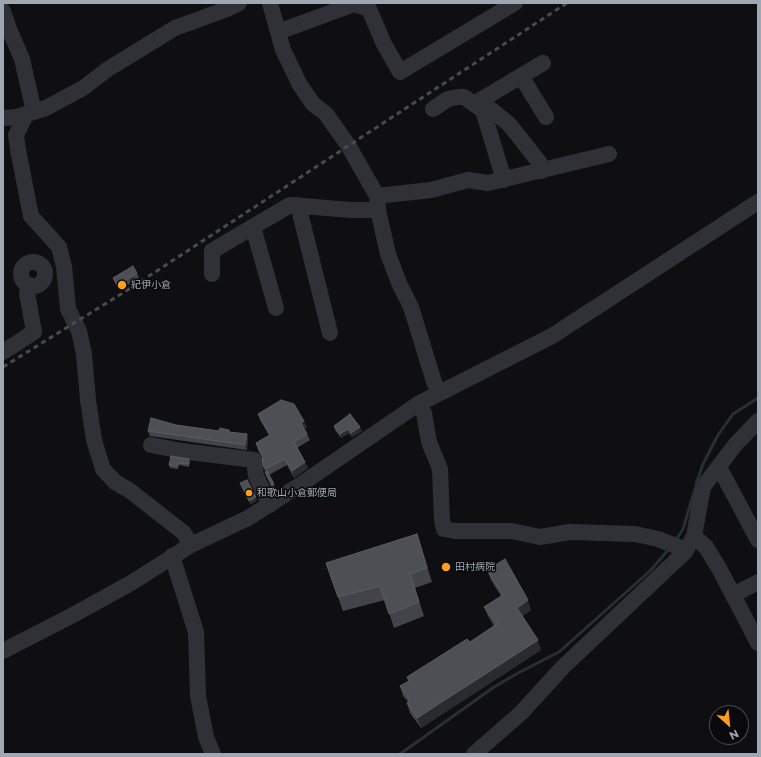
<!DOCTYPE html>
<html>
<head>
<meta charset="utf-8">
<style>
  body { margin:0 }
  #map { position:relative; width:761px; height:757px; overflow:hidden; background:#0f0f11; font-family:Montserrat,sans-serif }
  canvas { display:block }
  .frame { position:absolute; inset:0; border:4px solid #9fa7b3; pointer-events:none }
  .north { position:absolute; left:709px; top:705px; width:40px; height:40px; box-sizing:border-box; background:#0a0a0c; border:1px solid #46494f; border-radius:50%; rotate:153deg; font-size:11px; font-weight:700; line-height:16px; text-align:center; color:#9fa7b3 }
  .north::after { content:''; display:block; margin:auto; width:14px; height:18px; background:#fd9d1b; clip-path:polygon(50% 0,100% 100%,50% 72%,0 100%) }
</style>
</head>
<body>
<div id="map">
<canvas width="761" height="757"></canvas>
<div class="frame"></div>
<div class="north">N</div>
</div>
<script>
const context = document.querySelector('canvas').getContext('2d');
context.lineJoin = 'round';
const toPath = rows => new Path2D(rows.map(r => 'M' + r).join(''));
function strokePath(path, color, width, dash) { context.strokeStyle = color; context.lineWidth = width; context.lineCap = dash ? 'butt' : 'round'; context.setLineDash(dash || []); context.stroke(path); }
function fillPath(path, color) { context.fillStyle = color; context.fill(path, 'evenodd'); }
function drawText(font, color, halo, rows, align = 'center') {
  context.font = font + ' Montserrat,"Noto Sans JP",sans-serif'; context.lineWidth = 3; context.setLineDash([]); context.textBaseline = 'middle'; context.strokeStyle = halo; context.fillStyle = color; for (const [text, x, y, turn = 0] of rows) {
    context.save(); context.translate(x, y); context.rotate((+turn || 0) * Math.PI / 180); context.textAlign = isNaN(turn) ? turn : align; if (halo) context.strokeText(text, 0, 0); context.fillText(text, 0, 0); context.restore();
  }
}
strokePath(toPath([
  [696,484,703,464,718,435,733,414,758,398],
  [676,540,683,529,695,489],
  [400,754,494,687,520,672,559,652,651,570,669,549]
]), '#252f35', 3);
strokePath(toPath([
  [270,3,283,50,300,85,313,104,326,114,348,145,377,196,378,210,388,254,399,283,411,307,434,382,439,392],
  [3,11,9,29,22,59,34,112],
  [278,32,354,4,369,9,384,44,400,72,515,3],
  [521,76,546,117],
  [474,104,543,63],
  [433,109,448,99,458,97,464,97,481,109,484,114,504,180],
  [481,109,489,108,509,124,539,162,542,171],
  [26,115,16,135,18,150,31,216,59,247,64,266,68,309,79,331,84,354,88,400,94,440,103,469,115,482,129,490,184,533,191,545],
  [3,118,17,117,46,108,83,88,108,69,175,28,227,9,239,3],
  [377,196,431,190,468,180,488,183,609,154],
  [298,205,330,333],
  [253,227,276,308],
  '21 274a12 12 0 1 1 24 0a12 12 0 1 1-24 0Z',
  [212,274,212,251,290,205,351,210,378,210],
  [3,352,34,332,27,293,30,285],
  [418,404,424,413,429,442,440,469,442,520,444,529,455,531,512,531,540,537,570,532,635,534,658,539,681,548,685,552],
  [151,445,182,451,254,460,256,476,270,505],
  [719,467,758,540],
  [694,536,706,547,720,570,758,643],
  [172,556,196,632,198,696,206,737,213,754],
  [733,595,758,582],
  [3,651,73,615,131,583,191,545,248,518,300,485,418,404,552,336,758,202],
  [474,754,521,713,563,667,685,552,694,536,703,487,735,445,758,421]
]), '#303136', 16);
strokePath(toPath([
  [3,367,126,291,567,3]
]), '#474a4f', 3, [5, 4]);
fillPath(toPath([
  [137,273,139,278,119,290,115,283,113,278],
  [258,414,307,427,304,429,307,434,310,440,297,448,305,462,308,468,294,478,287,465,269,475,276,489,274,491,267,477,263,465,262,457,258,450,256,443,269,435,260,420],
  [176,425,219,431,229,430,230,432,248,439,247,450,150,436,148,431],
  [334,426,362,431,352,437,349,433,341,438,335,430],
  [189,459,190,462,189,467,179,465,178,469,170,468,169,465],
  [417,534,422,549,432,582,415,588,424,616,394,628,385,600,343,611,326,563],
  [487,570,531,610,522,616,541,650,421,728,410,713,407,703,408,702,403,696,400,686,409,681,407,677,470,642,494,626,488,616,484,607,501,596,491,580]
]), '#424449');
fillPath(toPath([
  [304,421,307,427,303,429,301,423],
  [360,427,362,431,352,437,351,433],
  [348,429,349,433,341,438,340,434],
  [247,434,248,439,247,450,245,445],
  [305,462,308,468,294,478,292,471],
  [274,484,276,489,274,491,272,486],
  [256,497,257,501,250,505,249,501],
  [417,534,422,549,432,582,427,568],
  [528,600,531,610,520,618,517,608],
  [538,640,541,650,421,728,417,718]
]), '#292b2e');
const building = toPath([
  [133,266,137,273,117,285,113,278,133,266],
  [281,400,294,404,304,421,301,423,307,434,294,442,305,462,292,471,285,459,265,469,263,465,262,458,263,457,256,443,270,435,258,414,281,400],
  [350,414,360,427,351,433,348,429,340,434,334,426,350,414],
  [151,418,176,425,219,431,220,428,229,430,229,432,247,434,245,445,148,431,151,418],
  [171,456,189,459,188,464,178,463,177,466,169,465,171,456],
  [267,471,274,484,272,486,265,472,267,471],
  [247,480,256,497,249,501,240,483,247,480],
  [417,534,427,568,410,574,419,602,389,614,380,586,338,597,326,563,417,534],
  [505,559,528,600,517,608,538,640,417,718,407,703,410,700,400,686,409,681,407,677,467,639,470,642,497,624,484,607,503,595,487,570,505,559]
]);
fillPath(building, '#4c4f54');
strokePath(building, '#595d63', 1);
for (const [x, y, r, color] of [
  [122,285,5,"#fd9d1b"],
  [249,493,4,"#fd9d1b"],
  [446,567,5,"#fd9d1b"]
]) { const dot = new Path2D(); dot.arc(x, y, r, 0, 2 * Math.PI); context.fillStyle = color; context.fill(dot); strokePath(dot, '#0a0a0c', 1.5); }
drawText('10px', '#9fa7b3', '#0a0a0c', [
  ["紀伊小倉",131,285],
  ["和歌山小倉郵便局",257,493],
  ["田村病院",455,567]
], 'left');
</script>
</body>
</html>
